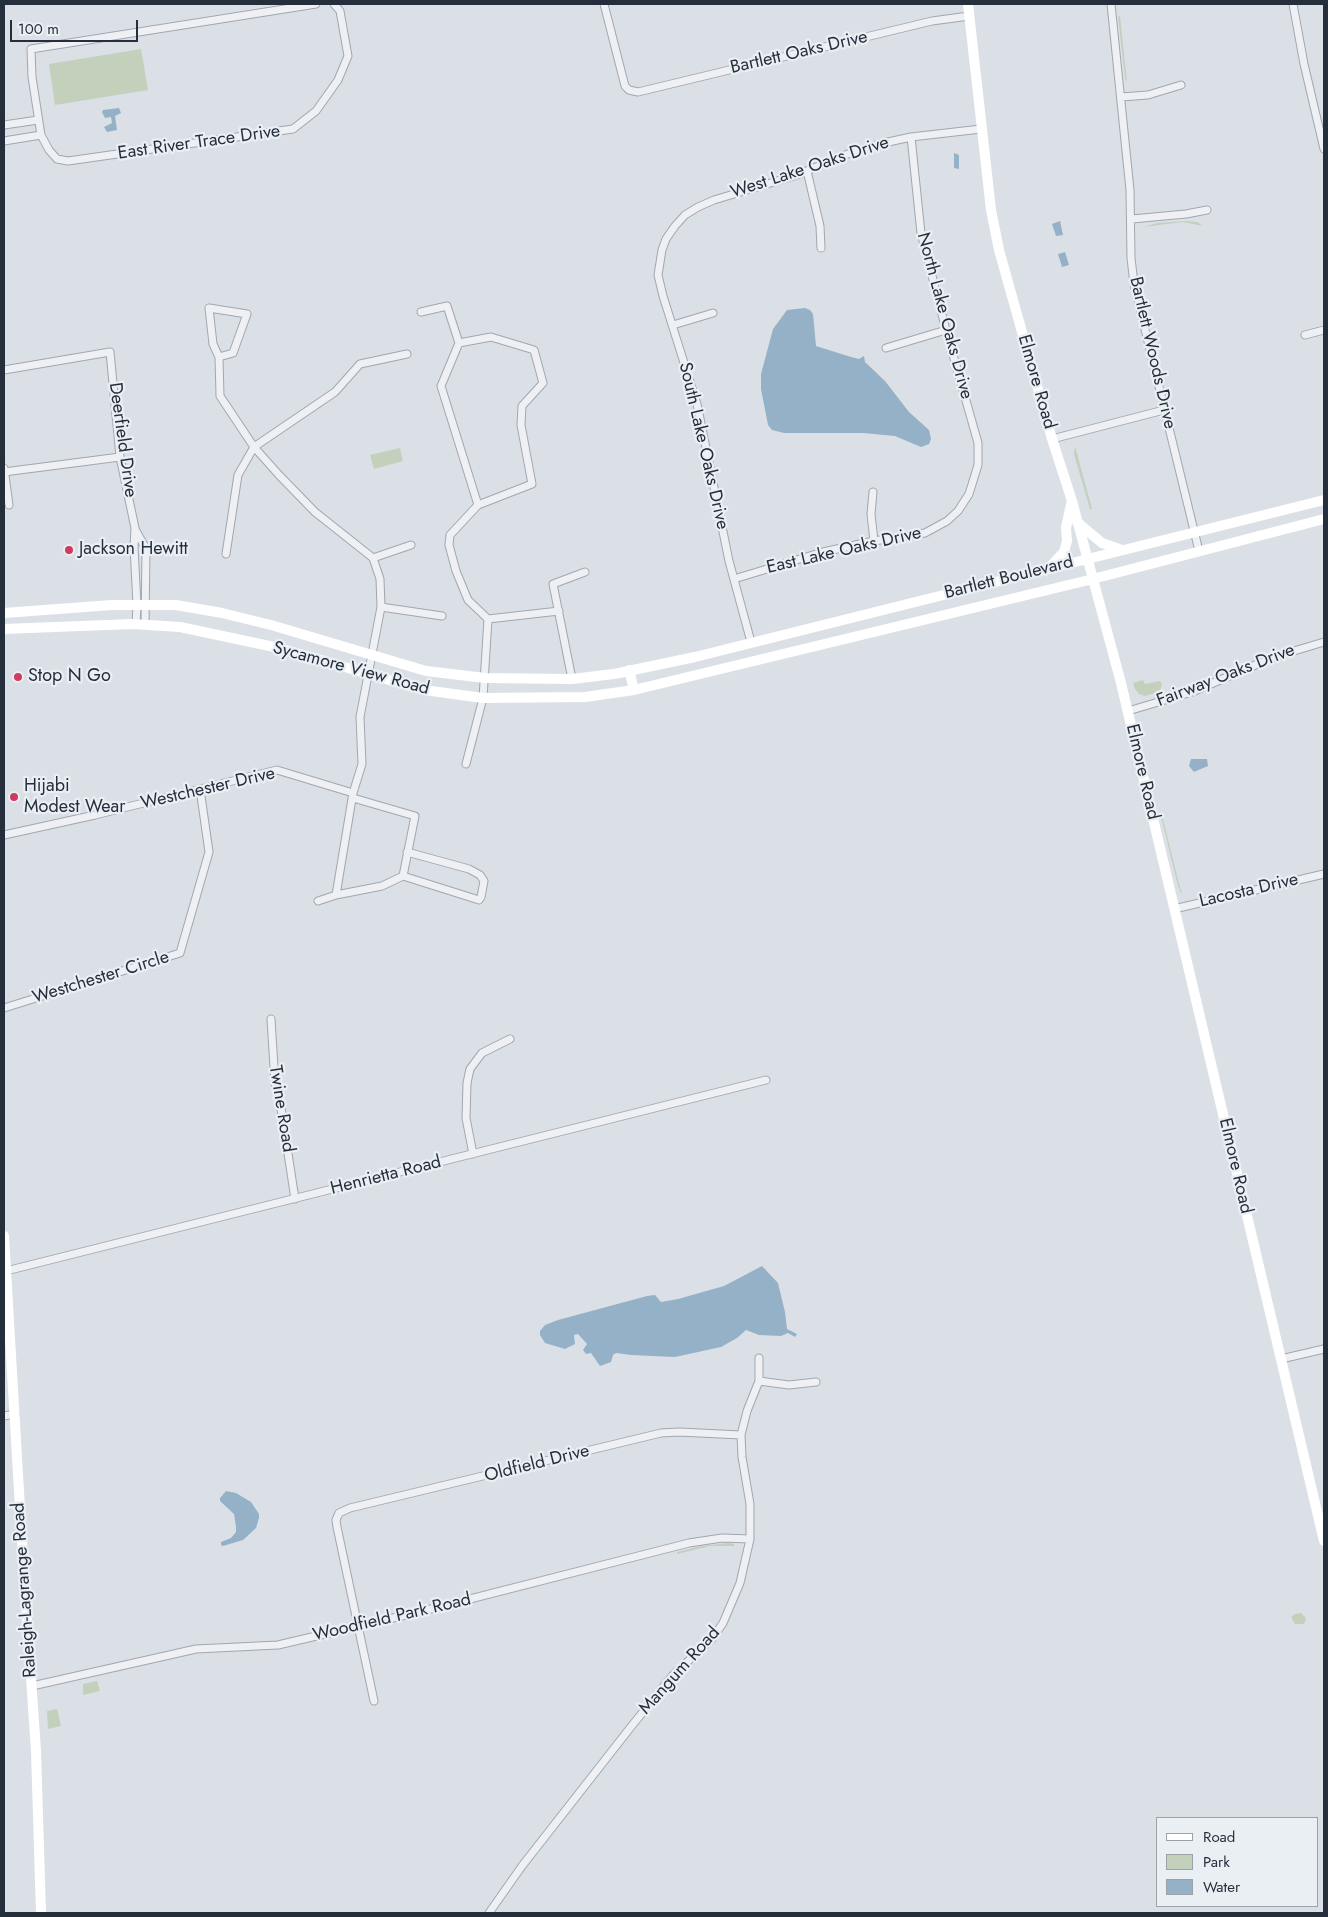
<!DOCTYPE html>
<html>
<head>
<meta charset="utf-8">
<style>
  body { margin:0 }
  #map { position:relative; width:1328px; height:1917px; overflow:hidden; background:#dbe0e6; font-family:Jost,sans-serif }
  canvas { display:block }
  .frame { position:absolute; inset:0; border:5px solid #252f3c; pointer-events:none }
  .legend { position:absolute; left:1156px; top:1817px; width:162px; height:90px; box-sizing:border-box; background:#eaeff4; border:1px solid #9ba2aa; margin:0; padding:6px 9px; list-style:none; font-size:15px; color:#252f3c }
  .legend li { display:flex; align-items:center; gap:10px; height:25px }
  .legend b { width:25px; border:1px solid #9ba2aa }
  .scale { position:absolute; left:10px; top:20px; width:128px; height:22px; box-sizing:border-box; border:2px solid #252f3c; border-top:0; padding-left:6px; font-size:15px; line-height:18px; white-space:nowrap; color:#252f3c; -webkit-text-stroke:4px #eaeff4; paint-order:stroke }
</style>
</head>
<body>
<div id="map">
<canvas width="1328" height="1917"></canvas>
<div class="frame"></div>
<ul class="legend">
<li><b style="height:6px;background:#fff"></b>Road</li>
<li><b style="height:14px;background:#c3d0bc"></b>Park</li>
<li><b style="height:14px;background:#95b1c7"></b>Water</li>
</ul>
<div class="scale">100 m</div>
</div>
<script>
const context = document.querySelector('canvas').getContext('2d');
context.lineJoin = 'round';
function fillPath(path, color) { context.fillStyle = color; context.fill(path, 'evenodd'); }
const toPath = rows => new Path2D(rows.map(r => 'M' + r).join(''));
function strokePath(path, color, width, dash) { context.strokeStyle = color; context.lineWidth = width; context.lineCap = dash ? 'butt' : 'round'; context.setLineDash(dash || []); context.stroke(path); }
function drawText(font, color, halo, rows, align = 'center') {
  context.font = font + ' Jost,sans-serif'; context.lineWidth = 4.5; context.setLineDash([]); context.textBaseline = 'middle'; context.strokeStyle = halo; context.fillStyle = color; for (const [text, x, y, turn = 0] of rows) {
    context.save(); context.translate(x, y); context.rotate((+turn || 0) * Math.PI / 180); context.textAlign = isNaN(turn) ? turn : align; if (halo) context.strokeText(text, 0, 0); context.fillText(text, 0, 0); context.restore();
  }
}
fillPath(toPath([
  [1120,16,1127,83,1125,78,1118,17],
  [141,49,148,90,55,105,49,64],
  [1185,221,1197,222,1203,226,1183,222,1143,227,1158,223],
  [1075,446,1092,509,1090,509,1074,454],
  [400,448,403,461,374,469,370,455],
  [1143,680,1145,684,1159,681,1162,683,1160,692,1145,696,1139,694,1135,689,1133,683],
  [1162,815,1180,888,1182,892,1181,893,1178,886,1161,816],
  [728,1543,734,1544,734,1546,710,1546,677,1554,677,1552,701,1546],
  [1301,1613,1306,1618,1305,1622,1303,1624,1295,1624,1291,1617,1295,1614],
  [97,1681,100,1691,83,1695,83,1684],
  [57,1709,61,1726,48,1729,47,1711]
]), '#c3d0bc');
fillPath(toPath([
  [119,108,121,113,115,116,117,130,107,132,104,127,112,123,111,117,105,118,102,112,103,110],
  [954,153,959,155,959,169,954,168],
  [1060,221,1063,235,1056,236,1052,224],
  [1065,252,1069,265,1062,267,1058,254],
  [805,308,810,310,813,314,816,346,851,357,859,359,864,356,865,362,885,381,909,412,929,430,931,439,929,444,921,447,895,436,863,433,784,433,772,430,768,425,761,389,761,374,773,329,787,310],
  [1191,759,1207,759,1208,766,1194,772,1189,766],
  [762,1266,778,1283,785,1312,787,1329,797,1334,795,1337,788,1333,781,1336,759,1335,746,1330,737,1338,721,1347,675,1357,631,1355,616,1353,613,1355,611,1362,600,1366,591,1353,586,1354,583,1350,587,1344,578,1334,574,1335,575,1344,565,1349,545,1343,540,1335,540,1331,545,1325,558,1320,647,1296,655,1295,661,1302,678,1299,724,1286],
  [226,1491,236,1493,251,1502,259,1514,259,1518,256,1528,243,1540,223,1546,221,1545,221,1542,231,1538,236,1532,236,1527,234,1514,220,1501,220,1498]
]), '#95b1c7');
const street = toPath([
  [316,4,31,49,32,77,41,135,49,150,57,159,68,161,293,129,316,111,338,80,348,56,340,11,334,4],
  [604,4,625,86,629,90,638,92,932,21,969,16],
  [1111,4,1130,190,1131,258,1134,284,1199,551],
  [1293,4,1304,64,1324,149],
  [1121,97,1148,95,1181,85],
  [4,125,38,120],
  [4,141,41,135],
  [807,171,820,226,821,248],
  [1132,219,1186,214,1207,210],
  [421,312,447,306,459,343],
  [673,325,713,313],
  [1305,335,1324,330],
  [459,343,491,337,534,350,543,383,522,406,521,425,532,484,478,505,450,535,449,545,456,571,468,600,488,619,483,698,466,764],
  [459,343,441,386,478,505],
  [886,348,946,330],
  [219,357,213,344,209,308,247,314,233,353,219,357,220,396,254,447,279,475,315,512,373,558,380,579,381,607,360,717,362,764,353,793,336,895],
  [4,370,110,352,120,457,135,528,134,547,137,605,136,624],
  [1052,439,1164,410],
  [4,468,9,505],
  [4,472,120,457],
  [873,492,871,514,874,541],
  [135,529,146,549,145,625],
  [226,554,238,475,254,447,335,392,360,364,407,354],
  [373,558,411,545],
  [734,579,823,552,874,541,925,533,947,521,958,511,969,494,978,465,978,443,946,330,921,233,911,137],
  [381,607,442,616],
  [488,619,559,611],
  [751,642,729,561,697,404,663,296,658,275,662,250,666,239,675,226,685,215,698,207,714,200,797,175,845,155,879,144,911,137,981,129],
  [572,679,553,584,585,572],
  [1128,711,1192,692,1274,657,1324,642],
  [353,798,415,816,403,876],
  [4,835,95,815,277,770,353,793],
  [318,901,336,895,382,886,403,876,479,900,481,897,484,881,480,875,469,869,407,852],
  [1174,909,1324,874],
  [4,1008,180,953,209,852,200,789],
  [271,1019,275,1083,281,1108,295,1199],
  [473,1154,466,1118,467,1083,470,1069,482,1053,510,1039],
  [6,1271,766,1080],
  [1281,1359,1324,1349],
  [759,1381,789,1385,816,1382],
  [4,1416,15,1414],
  [32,1686,196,1649,278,1645,423,1611,689,1543,722,1538,750,1539],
  [374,1701,337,1527,336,1520,339,1513,350,1508,661,1433,679,1432,741,1435],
  [489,1913,522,1866,630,1728,672,1676,712,1639,723,1623,740,1583,750,1539,750,1504,742,1457,741,1435,747,1411,759,1381,759,1358]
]);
strokePath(street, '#a1a7b0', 9);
strokePath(street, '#eef0f4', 7);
strokePath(toPath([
  [968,4,991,210,999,250,1052,439,1072,501,1121,683,1324,1541],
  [1077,522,1102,543,1122,550],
  [1049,568,1064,552,1067,541,1066,528,1071,504],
  [4,613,112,605,176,605,222,613,271,625,426,671,485,678,572,679,614,674,695,657,1324,500],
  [4,629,132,624,180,627,279,648,424,690,483,698,585,697,634,690,1089,580,1324,519],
  [629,670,634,690],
  [4,1236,24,1576,36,1751,41,1913]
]), '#fff', 10);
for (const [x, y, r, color] of [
  [69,550,5,"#ce3d5f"],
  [18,677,5,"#ce3d5f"],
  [14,797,5,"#ce3d5f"]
]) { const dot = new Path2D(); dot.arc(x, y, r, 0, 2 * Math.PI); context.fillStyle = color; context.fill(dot); strokePath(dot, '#eaeff4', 2); }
drawText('18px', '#252f3c', '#eaeff4', [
  ["Bartlett Oaks Drive",799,53,-13],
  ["East River Trace Drive",199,143,-8],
  ["West Lake Oaks Drive",810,168,-18],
  ["North Lake Oaks Drive",944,316,75],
  ["Bartlett Woods Drive",1152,353,77],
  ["Elmore Road",1036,382,74],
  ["Deerfield Drive",122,440,82],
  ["South Lake Oaks Drive",703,446,77],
  ["East Lake Oaks Drive",844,551,-13],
  ["Bartlett Boulevard",1009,578,-14],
  ["Sycamore View Road",351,669,15],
  ["Fairway Oaks Drive",1226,676,-21],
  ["Elmore Road",1142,772,77],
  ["Westchester Drive",208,789,-13],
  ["Lacosta Drive",1249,891,-13],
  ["Westchester Circle",101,978,-17],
  ["Twine Road",281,1109,81],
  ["Elmore Road",1235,1166,77],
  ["Henrietta Road",386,1176,-14],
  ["Oldfield Drive",537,1464,-14],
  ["Raleigh-Lagrange Road",25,1590,-94],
  ["Woodfield Park Road",392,1618,-13],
  ["Mangum Road",680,1671,-48]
]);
drawText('18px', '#252f3c', '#eaeff4', [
  ["Jackson Hewitt",79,550],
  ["Stop N Go",28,677],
  ["Hijabi",24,787],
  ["Modest Wear",24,808]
], 'left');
</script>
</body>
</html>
